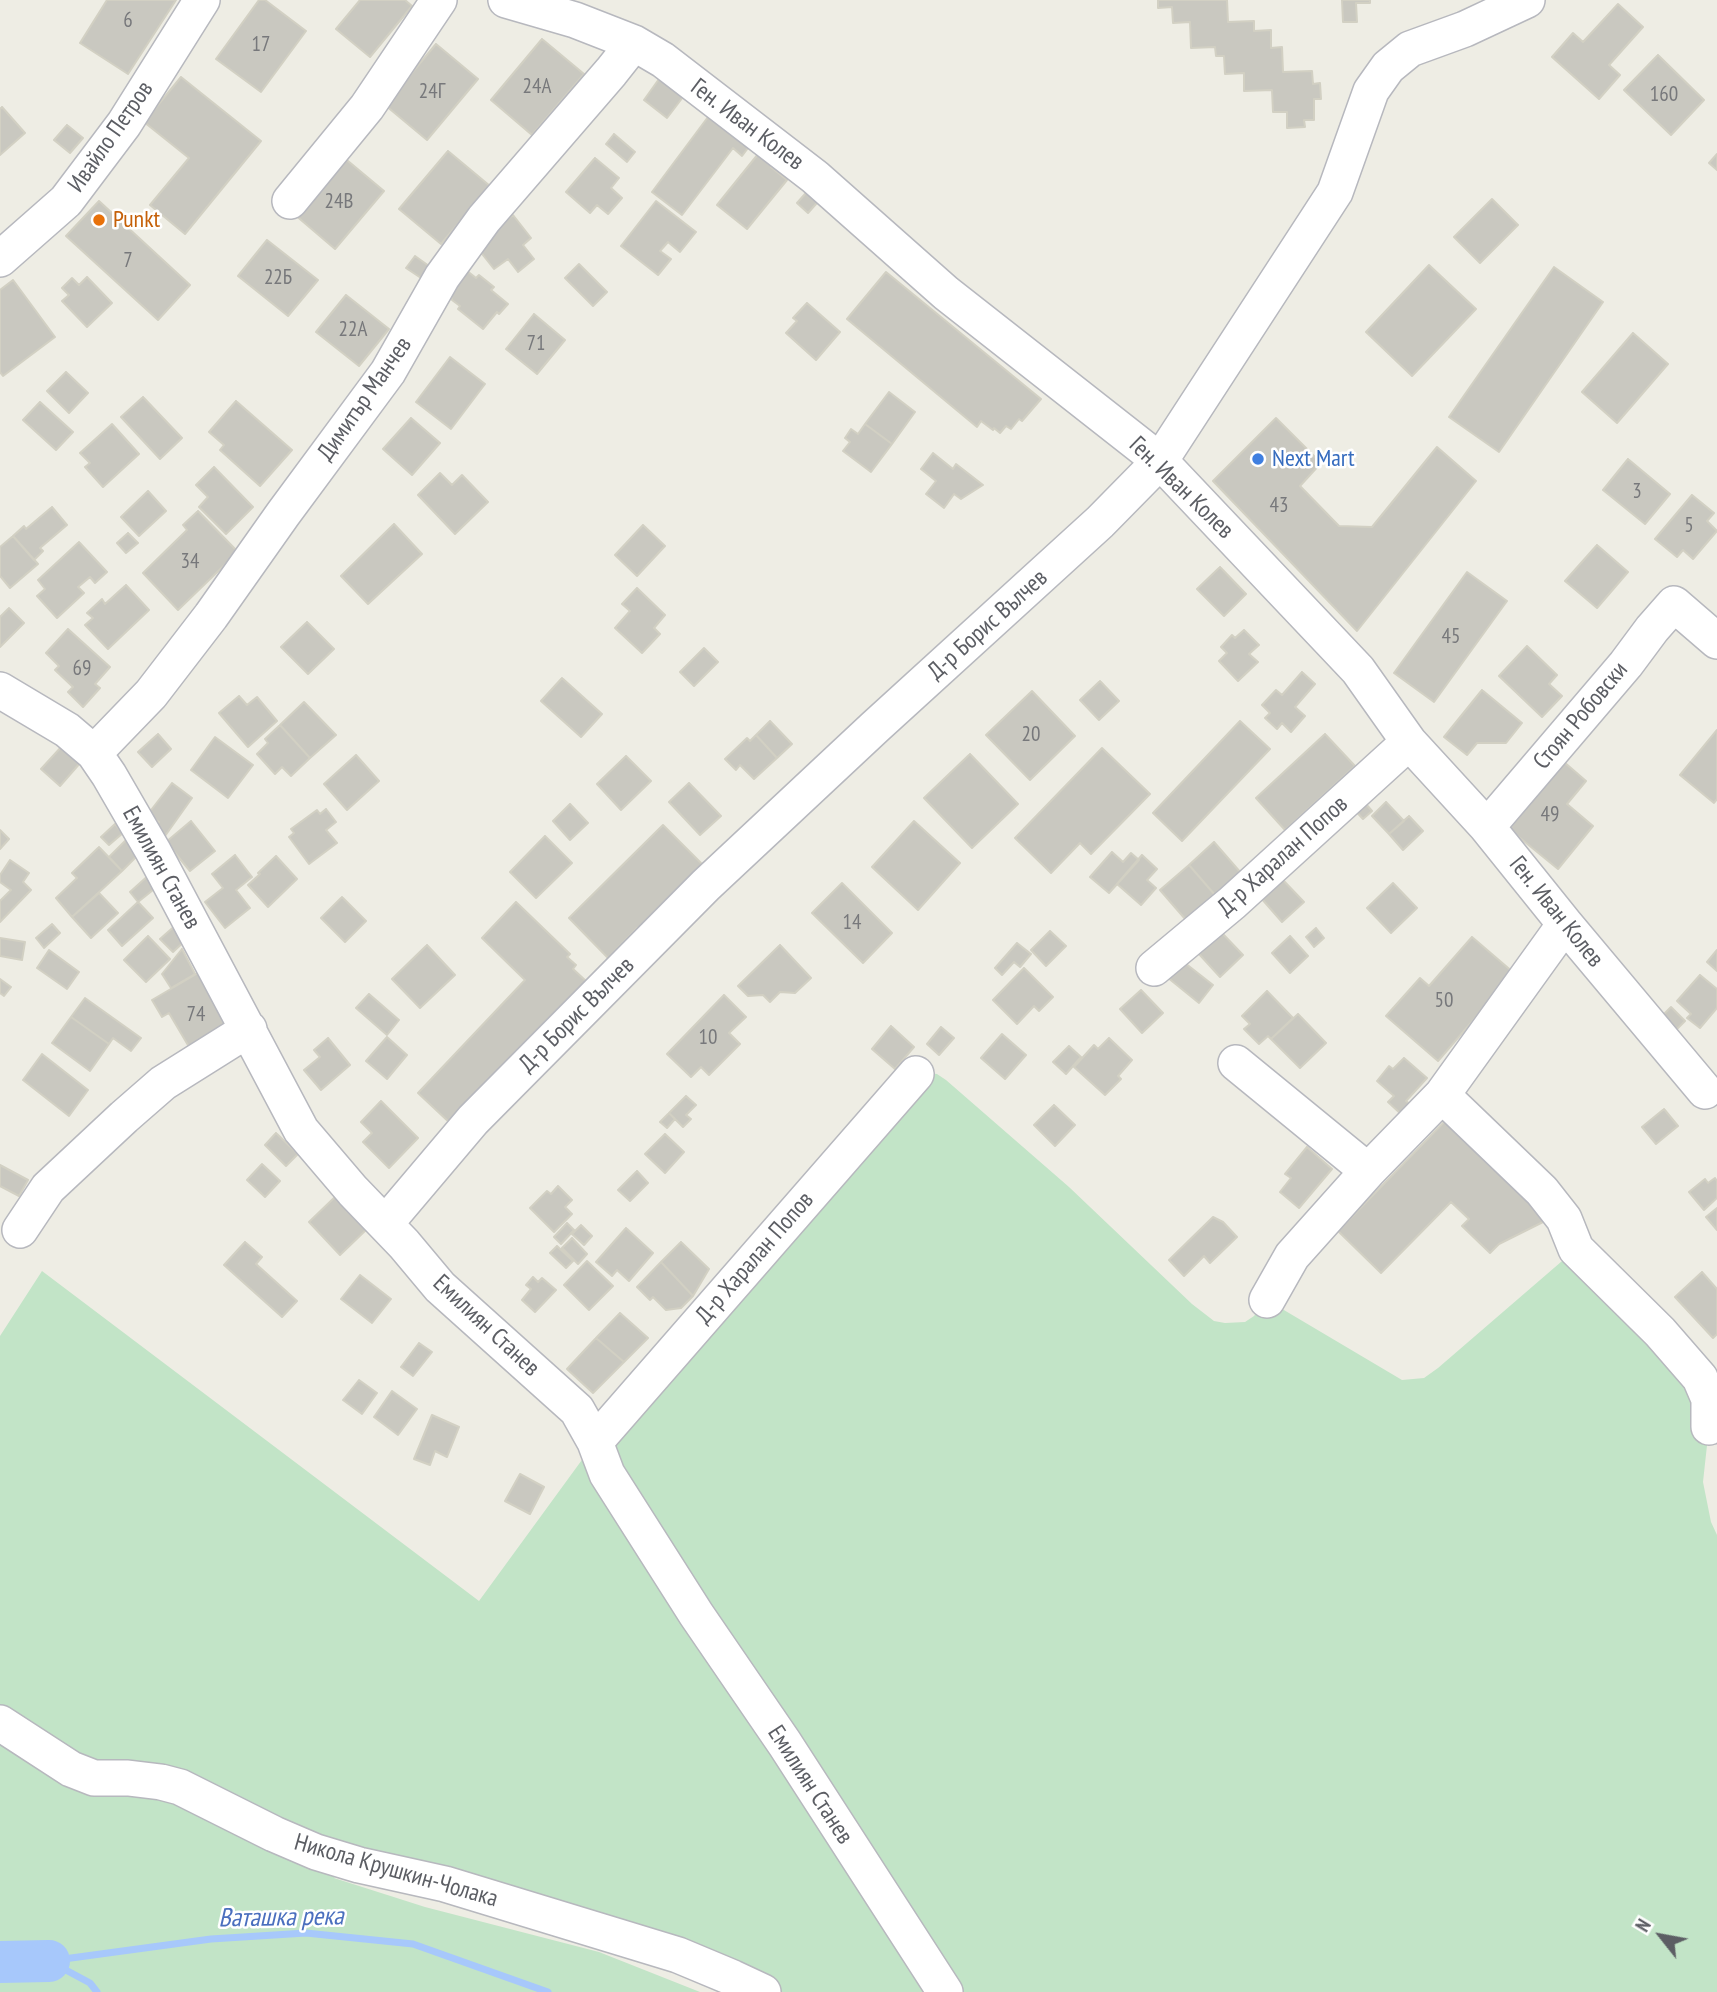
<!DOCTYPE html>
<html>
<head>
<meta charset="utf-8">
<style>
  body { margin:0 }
  #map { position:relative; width:1717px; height:1992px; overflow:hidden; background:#eeede4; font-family:"PT Sans Narrow",sans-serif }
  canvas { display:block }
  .north { position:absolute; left:1626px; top:1901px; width:70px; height:70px; -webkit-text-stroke:5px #fff; paint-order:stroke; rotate:301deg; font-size:19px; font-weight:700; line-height:28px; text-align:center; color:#5c5e64 }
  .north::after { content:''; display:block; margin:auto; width:24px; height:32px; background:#5c5e64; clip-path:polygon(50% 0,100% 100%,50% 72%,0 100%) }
</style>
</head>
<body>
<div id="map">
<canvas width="1717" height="1992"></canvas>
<div class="north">N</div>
</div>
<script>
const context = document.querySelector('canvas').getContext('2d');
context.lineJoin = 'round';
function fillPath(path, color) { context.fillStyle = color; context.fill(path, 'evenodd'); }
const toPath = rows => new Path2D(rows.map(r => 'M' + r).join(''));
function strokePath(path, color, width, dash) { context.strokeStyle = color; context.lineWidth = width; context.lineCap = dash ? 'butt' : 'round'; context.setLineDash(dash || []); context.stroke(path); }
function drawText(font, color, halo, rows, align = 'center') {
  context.font = font + ' "PT Sans Narrow",sans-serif'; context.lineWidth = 5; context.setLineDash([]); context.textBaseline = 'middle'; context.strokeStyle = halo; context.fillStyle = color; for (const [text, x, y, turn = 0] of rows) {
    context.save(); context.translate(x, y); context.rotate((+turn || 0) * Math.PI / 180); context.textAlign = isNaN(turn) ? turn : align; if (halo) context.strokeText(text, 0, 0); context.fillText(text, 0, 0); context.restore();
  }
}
fillPath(toPath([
  [927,1073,937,1074,946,1080,1069,1187,1192,1304,1214,1321,1225,1323,1245,1322,1254,1316,1267,1300,1402,1380,1424,1378,1438,1368,1576,1249,1660,1332,1709,1427,1703,1482,1711,1522,1717,1535,1717,1992,779,1992,363,1849,334,1878,425,1907,599,1952,700,1992,0,1992,0,1336,42,1271,479,1601,595,1442]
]), '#c2e4c7');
strokePath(toPath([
  [49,1961,211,1939,306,1933,413,1944,548,1992],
  [49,1961,90,1983,97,1992]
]), '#a7c8fb', 7);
strokePath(toPath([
  [0,1962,49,1961]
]), '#a7c8fb', 42);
const building = toPath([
  [107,0,176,0,128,74,80,43,107,0],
  [259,0,265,0,306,31,261,92,216,59,259,0],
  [360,0,405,0,412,6,370,57,336,29,360,0],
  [1158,0,1227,0,1228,22,1254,21,1254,31,1271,30,1271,48,1282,47,1283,72,1312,71,1313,84,1320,83,1321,99,1314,99,1314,120,1304,120,1305,127,1287,128,1287,112,1273,112,1272,90,1244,91,1244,73,1225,74,1224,56,1216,56,1215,47,1191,48,1190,22,1173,23,1172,7,1158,8,1158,0],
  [1342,0,1370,0,1370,3,1356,3,1357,22,1343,22,1342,0],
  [1618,4,1643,27,1609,65,1620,75,1599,99,1552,57,1573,33,1583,42,1618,4],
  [542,39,584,74,532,135,491,100,542,39],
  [436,44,478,79,427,140,385,105,436,44],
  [1658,55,1704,100,1671,135,1624,90,1658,55],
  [181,77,261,141,185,234,150,205,189,158,144,122,181,77],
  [659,79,683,97,667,118,644,100,659,79],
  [2,107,25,133,0,155,0,109,2,107],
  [708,117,725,130,754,140,742,156,733,148,682,215,652,192,708,117],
  [67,125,83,138,70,153,54,140,67,125],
  [614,134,635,152,627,162,606,144,614,134],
  [767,143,781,154,771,167,787,180,747,229,717,205,767,143],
  [448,151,490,186,441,244,399,209,448,151],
  [1717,154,1717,170,1709,163,1717,154],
  [342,156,384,191,335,249,294,214,342,156],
  [595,158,619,178,611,188,622,198,608,214,597,205,590,213,566,192,595,158],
  [813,185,824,195,808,213,797,203,813,185],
  [1492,199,1518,225,1480,263,1454,237,1492,199],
  [99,201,190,285,158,320,66,236,99,201],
  [656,201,696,232,680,252,668,242,660,251,671,259,658,275,621,246,656,201],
  [513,215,531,238,523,245,534,259,518,272,508,259,494,269,475,245,513,215],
  [267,240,318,280,288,316,238,276,267,240],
  [415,256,429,266,421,278,406,268,415,256],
  [579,264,607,292,593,306,565,278,579,264],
  [1429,265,1476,309,1412,376,1366,332,1429,265],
  [1554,267,1603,302,1499,452,1449,417,1554,267],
  [466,270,476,278,479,275,494,287,491,290,508,304,499,314,497,312,483,329,458,309,460,306,452,300,450,292,466,270],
  [886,272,1041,399,1022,421,1019,419,1011,429,1006,426,1000,433,994,428,993,430,981,421,977,427,847,319,886,272],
  [87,277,112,303,87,327,62,301,69,295,62,288,72,278,79,285,87,277],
  [13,280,55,337,3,376,0,372,0,290,13,280],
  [346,295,389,329,359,366,316,332,346,295],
  [807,303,840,332,816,360,786,333,797,321,793,318,807,303],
  [534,314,565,340,537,374,506,349,534,314],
  [1633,333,1668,364,1617,423,1582,392,1633,333],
  [450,357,485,384,451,429,416,402,450,357],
  [66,372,88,393,69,413,47,391,66,372],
  [889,392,915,412,892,444,865,424,889,392],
  [143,397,182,438,160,459,121,417,143,397],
  [236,401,292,450,260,486,220,450,224,445,209,432,236,401],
  [40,402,73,432,56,450,23,420,40,402],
  [411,418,440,443,412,475,383,449,411,418],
  [1276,418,1321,463,1300,486,1339,526,1372,527,1437,447,1476,481,1357,631,1213,481,1276,418],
  [112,424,139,454,103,487,85,467,90,463,80,453,112,424],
  [865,424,892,444,871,472,843,451,850,442,845,438,851,429,858,434,865,424],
  [933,453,953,469,956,464,983,485,961,499,954,494,944,508,926,494,936,481,921,469,933,453],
  [1628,459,1670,494,1645,524,1603,490,1628,459],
  [214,467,253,507,226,534,199,507,208,497,196,485,214,467],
  [440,473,452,485,462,475,488,502,455,534,418,495,440,473],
  [148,491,166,511,139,536,121,517,148,491],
  [1692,495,1714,513,1707,521,1717,531,1693,559,1683,550,1677,557,1655,539,1692,495],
  [52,507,67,525,40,548,43,551,34,560,13,536,24,526,26,529,52,507],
  [198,511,238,552,178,610,143,573,187,530,183,525,198,511],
  [394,524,422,554,368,604,341,576,394,524],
  [643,525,665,546,637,576,615,555,643,525],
  [128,533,138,543,126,553,117,543,128,533],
  [13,536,38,564,10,588,0,576,0,547,13,536],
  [79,542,107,572,95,583,90,577,78,587,84,593,57,618,37,596,45,589,38,580,79,542],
  [1597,545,1628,572,1597,608,1565,581,1597,545],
  [1220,567,1246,594,1224,616,1197,589,1220,567],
  [1467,572,1507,601,1434,702,1394,673,1467,572],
  [126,585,149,610,108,649,85,625,93,618,87,613,102,599,105,604,126,585],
  [637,588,665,615,654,628,660,634,642,653,615,628,630,611,622,604,637,588],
  [9,608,24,623,0,647,0,617,9,608],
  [307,622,334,649,308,674,281,647,307,622],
  [68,629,110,667,95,684,100,688,83,707,68,692,73,687,55,670,59,666,46,653,68,629],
  [1244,630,1259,645,1249,654,1258,662,1238,681,1219,661,1227,653,1221,647,1232,635,1235,638,1244,630],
  [1527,646,1557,675,1549,684,1562,696,1542,717,1499,676,1527,646],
  [704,648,718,662,694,686,680,672,704,648],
  [1302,672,1315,684,1295,707,1305,716,1291,732,1282,723,1277,729,1265,718,1270,713,1262,705,1276,690,1282,695,1302,672],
  [562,678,602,714,581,737,541,701,562,678],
  [1100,681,1119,701,1099,720,1080,700,1100,681],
  [1482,690,1522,723,1506,743,1477,743,1467,755,1444,737,1482,690],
  [1032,691,1075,736,1030,780,986,735,1032,691],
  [239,696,247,705,257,697,277,721,248,747,219,713,239,696],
  [304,702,336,735,310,758,280,725,304,702],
  [770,721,792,744,777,758,756,735,770,721],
  [1240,721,1270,749,1182,841,1153,813,1240,721],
  [280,725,310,758,291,776,282,767,275,774,257,754,268,743,265,739,280,725],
  [1717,730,1717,799,1714,803,1680,775,1717,730],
  [158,734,171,749,152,767,138,752,158,734],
  [1325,734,1355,766,1285,830,1256,798,1325,734],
  [756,735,777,758,754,779,740,765,736,770,725,759,747,738,750,741,756,735],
  [215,737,253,765,228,798,191,770,215,737],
  [63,745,81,762,60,786,41,769,63,745],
  [1102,748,1150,794,1091,854,1080,843,1051,873,1015,838,1102,748],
  [970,754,1018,804,972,848,924,798,970,754],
  [356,755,379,781,347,810,324,784,356,755],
  [626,756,651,781,621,810,597,784,626,756],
  [1564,762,1586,781,1567,804,1593,826,1558,869,1509,829,1564,762],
  [172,783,192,798,165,836,155,829,159,822,148,814,172,783],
  [689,783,721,816,700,835,669,802,689,783],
  [1360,797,1372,811,1363,819,1351,806,1360,797],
  [1386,802,1404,821,1389,834,1372,816,1386,802],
  [570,804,588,823,570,840,553,821,570,804],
  [326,809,336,822,326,830,337,843,309,864,289,837,294,833,291,829,317,810,320,814,326,809],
  [1409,816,1423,831,1403,850,1389,834,1409,816],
  [191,821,215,851,190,871,166,842,191,821],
  [914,821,960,863,918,910,872,867,914,821],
  [115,824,123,833,109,845,101,837,115,824],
  [663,825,708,870,656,921,637,928,608,958,569,918,663,825],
  [0,830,9,839,0,849,0,830],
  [545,836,572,863,536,898,510,872,545,836],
  [128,838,141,852,122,871,109,857,128,838],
  [1214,842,1241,873,1215,895,1189,865,1214,842],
  [99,847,122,871,72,917,56,898,77,878,72,873,99,847],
  [1112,852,1123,862,1131,853,1139,860,1109,893,1090,877,1112,852],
  [235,855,252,877,236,890,250,908,225,928,205,902,223,888,212,874,235,855],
  [1142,855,1157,869,1147,880,1156,888,1141,905,1117,884,1142,855],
  [276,856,297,879,268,907,248,885,260,874,258,873,276,856],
  [10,860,29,873,23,882,31,890,0,922,0,901,11,890,0,882,0,875,10,860],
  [1189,865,1215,895,1186,920,1160,890,1189,865],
  [150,874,158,886,138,902,130,892,150,874],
  [1282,879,1304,902,1282,922,1261,898,1282,879],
  [842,883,892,933,863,963,812,913,842,883],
  [1393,883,1417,908,1391,933,1367,908,1393,883],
  [99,893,118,913,91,938,72,917,99,893],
  [342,897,366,921,345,942,321,918,342,897],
  [138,902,153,918,122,946,108,930,138,902],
  [516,902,570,954,567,957,576,965,573,969,586,981,451,1124,418,1093,525,980,482,938,516,902],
  [52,924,60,933,44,948,36,938,52,924],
  [177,924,189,937,173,952,160,939,177,924],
  [1316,928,1324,938,1314,947,1306,937,1316,928],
  [1050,931,1066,946,1046,966,1031,950,1050,931],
  [1222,933,1243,955,1220,977,1199,954,1222,933],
  [148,936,170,959,146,982,124,960,148,936],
  [1290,936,1308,956,1290,973,1272,953,1290,936],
  [1472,937,1514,973,1438,1061,1386,1016,1420,978,1429,986,1472,937],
  [0,938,25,942,22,960,0,956,0,938],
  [1017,943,1031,954,1020,967,1014,962,1002,975,995,968,1017,943],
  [427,945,455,975,420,1008,392,979,427,945],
  [780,945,811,978,795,993,780,992,770,1002,763,995,748,996,738,986,780,945],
  [182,949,195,974,171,988,162,974,182,949],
  [49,950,79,972,67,989,37,968,49,950],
  [1717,950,1717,971,1707,962,1717,950],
  [1176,956,1213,985,1199,1003,1162,973,1176,956],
  [1024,968,1053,997,1039,1011,1034,1006,1017,1024,993,1000,1024,968],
  [198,973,234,1033,195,1057,169,1013,162,1017,152,1000,198,973],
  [1700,975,1717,989,1717,1008,1700,1028,1687,1018,1691,1014,1677,1001,1700,975],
  [0,979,11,987,4,996,0,993,0,979],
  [1141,990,1163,1013,1142,1033,1120,1009,1141,990],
  [1267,991,1293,1018,1271,1039,1268,1036,1259,1044,1244,1029,1250,1024,1242,1016,1267,991],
  [369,994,399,1020,387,1035,356,1008,369,994],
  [724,995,746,1017,729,1033,740,1044,709,1075,701,1067,691,1077,667,1054,724,995],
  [85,998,141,1038,131,1051,113,1038,109,1044,71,1017,85,998],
  [1671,1007,1685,1021,1674,1032,1660,1018,1671,1007],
  [1298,1014,1326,1043,1300,1068,1271,1039,1298,1014],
  [71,1017,109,1044,90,1071,52,1043,71,1017],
  [891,1026,914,1047,895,1069,872,1049,891,1026],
  [941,1027,954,1038,939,1055,927,1044,941,1027],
  [1002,1034,1026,1055,1005,1079,981,1058,1002,1034],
  [387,1037,407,1055,387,1079,366,1061,387,1037],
  [328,1038,350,1065,321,1090,304,1070,320,1057,314,1050,328,1038],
  [1109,1038,1132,1060,1118,1076,1121,1079,1105,1095,1074,1067,1094,1045,1098,1049,1109,1038],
  [1069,1046,1081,1057,1066,1074,1053,1062,1069,1046],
  [42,1054,88,1090,69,1116,23,1080,42,1054],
  [1404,1058,1427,1078,1406,1101,1411,1105,1402,1115,1388,1102,1394,1096,1377,1081,1389,1066,1393,1069,1404,1058],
  [686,1096,696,1105,686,1115,691,1119,683,1127,669,1113,686,1096],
  [381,1101,418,1138,389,1168,363,1142,372,1133,361,1122,381,1101],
  [1054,1105,1075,1125,1055,1146,1034,1125,1054,1105],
  [1664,1109,1678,1126,1656,1144,1642,1127,1664,1109],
  [669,1113,675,1119,667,1128,660,1122,669,1113],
  [1449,1117,1547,1220,1499,1244,1490,1253,1462,1226,1469,1219,1451,1202,1381,1273,1338,1231,1449,1117],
  [276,1133,298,1154,286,1166,265,1145,276,1133],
  [665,1134,684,1152,665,1173,645,1154,665,1134],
  [1307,1147,1332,1169,1299,1208,1280,1192,1291,1178,1285,1174,1307,1147],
  [262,1164,280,1181,265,1197,247,1180,262,1164],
  [0,1165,28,1180,19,1196,0,1186,0,1165],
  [637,1171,648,1183,630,1201,618,1190,637,1171],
  [1715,1178,1717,1181,1717,1198,1704,1210,1689,1192,1705,1179,1708,1183,1715,1178],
  [558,1186,572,1200,565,1207,572,1214,554,1232,530,1208,547,1191,551,1194,558,1186],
  [336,1196,367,1229,340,1255,309,1222,336,1196],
  [1717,1208,1717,1230,1706,1217,1717,1208],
  [1213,1217,1223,1222,1237,1237,1210,1263,1204,1256,1184,1276,1169,1260,1213,1217],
  [567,1223,574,1230,561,1244,554,1237,567,1223],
  [581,1225,592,1236,584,1245,572,1234,581,1225],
  [626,1228,653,1253,629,1281,617,1270,612,1276,596,1262,626,1228],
  [572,1238,587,1254,578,1264,562,1248,572,1238],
  [245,1242,262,1257,256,1264,297,1301,282,1317,224,1265,245,1242],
  [681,1242,709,1269,693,1296,661,1262,681,1242],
  [557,1246,573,1261,566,1268,550,1253,557,1246],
  [587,1261,613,1286,589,1310,564,1285,587,1261],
  [661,1262,693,1296,681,1308,666,1310,653,1297,650,1300,637,1287,661,1262],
  [1702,1272,1717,1289,1717,1334,1713,1338,1675,1297,1702,1272],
  [360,1275,391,1299,372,1323,341,1299,360,1275],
  [533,1277,538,1282,542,1278,556,1290,535,1312,522,1300,531,1289,526,1285,533,1277],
  [620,1313,648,1338,624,1362,596,1338,620,1313],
  [596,1338,624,1362,593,1393,567,1369,596,1338],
  [419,1343,432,1352,413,1376,401,1367,419,1343],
  [359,1380,377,1393,362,1414,343,1400,359,1380],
  [392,1391,417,1409,398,1435,374,1417,392,1391],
  [432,1415,459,1427,447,1457,435,1451,430,1465,414,1459,432,1415],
  [520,1474,544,1487,530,1514,505,1501,520,1474]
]);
fillPath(building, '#c9c8c0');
strokePath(building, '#d2d0c3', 2);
const minor = toPath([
  [506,0,575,20,634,43,663,60,815,177,946,293,1160,461,1358,670,1409,742,1487,827,1565,924,1705,1091],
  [290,201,367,107,439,0],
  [0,259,66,201,124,124,202,0],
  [0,690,67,730,94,753,109,775,153,851,301,1130,353,1191,404,1244,440,1287,577,1410,595,1442,607,1474,696,1614,785,1744,945,1992],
  [94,753,151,694,211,616,283,514,388,372,442,277,484,219,611,72,634,43],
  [1487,827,1626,664,1652,629,1674,604,1717,641],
  [1154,968,1232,903,1409,742],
  [1236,1063,1368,1171],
  [1442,1095,1542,1191,1564,1219,1576,1249,1660,1332,1700,1378,1709,1399,1709,1427],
  [385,1224,473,1120,706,885,875,727,1100,522,1160,461,1335,192,1371,91,1388,67,1410,49,1465,29,1527,0],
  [20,1230,48,1188,124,1117,163,1083,249,1029],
  [1267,1300,1292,1256,1368,1171,1442,1095,1565,924],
  [595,1442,916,1074],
  [0,1723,71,1769,94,1778,128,1778,161,1782,180,1787,274,1834,316,1852,359,1865,445,1884,678,1955,733,1978,763,1992]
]);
strokePath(minor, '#b7b8be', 38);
strokePath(minor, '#fff', 35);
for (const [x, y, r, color] of [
  [99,220,7,"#e8710a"],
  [1258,459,7,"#3f7fe0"]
]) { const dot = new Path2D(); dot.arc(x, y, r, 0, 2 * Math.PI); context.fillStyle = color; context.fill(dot); strokePath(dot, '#fff', 2.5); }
drawText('21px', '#77787b', null, [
  ["6",128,21],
  ["17",261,45],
  ["24А",537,87],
  ["24Г",432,92],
  ["160",1664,95],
  ["24В",339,202],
  ["7",128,261],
  ["22Б",278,278],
  ["22А",353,330],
  ["71",536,344],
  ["3",1637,492],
  ["43",1279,506],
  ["5",1689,526],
  ["34",190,562],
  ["45",1451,637],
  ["69",82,669],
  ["20",1031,735],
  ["49",1550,815],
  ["14",852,923],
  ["50",1444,1001],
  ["74",196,1015],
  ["10",708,1038]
]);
drawText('24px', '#5c5e64', '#fff', [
  ["Ген. Иван Колев",747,125,37],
  ["Ивайло Петров",111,137,-55],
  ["Димитър Манчев",365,399,-55],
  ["Ген. Иван Колев",1181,488,44],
  ["Д-р Борис Вълчев",988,625,-42],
  ["Стоян Робовски",1581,716,-50],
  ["Д-р Харалан Попов",1283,856,-42],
  ["Емилиян Станев",161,868,61],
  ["Ген. Иван Колев",1556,912,51],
  ["Д-р Борис Вълчев",577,1015,-45],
  ["Д-р Харалан Попов",755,1258,-49],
  ["Емилиян Станев",486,1326,43],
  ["Емилиян Станев",810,1785,57],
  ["Никола Крушкин-Чолака",396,1871,16]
]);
drawText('24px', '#c56008', '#fff', [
  ["Punkt",113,220]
], 'left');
drawText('24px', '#366cbe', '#fff', [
  ["Next Mart",1272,459]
], 'left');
drawText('italic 26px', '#4a6fbe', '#fff', [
  ["Ваташка река",281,1918,-1]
]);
</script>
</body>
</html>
